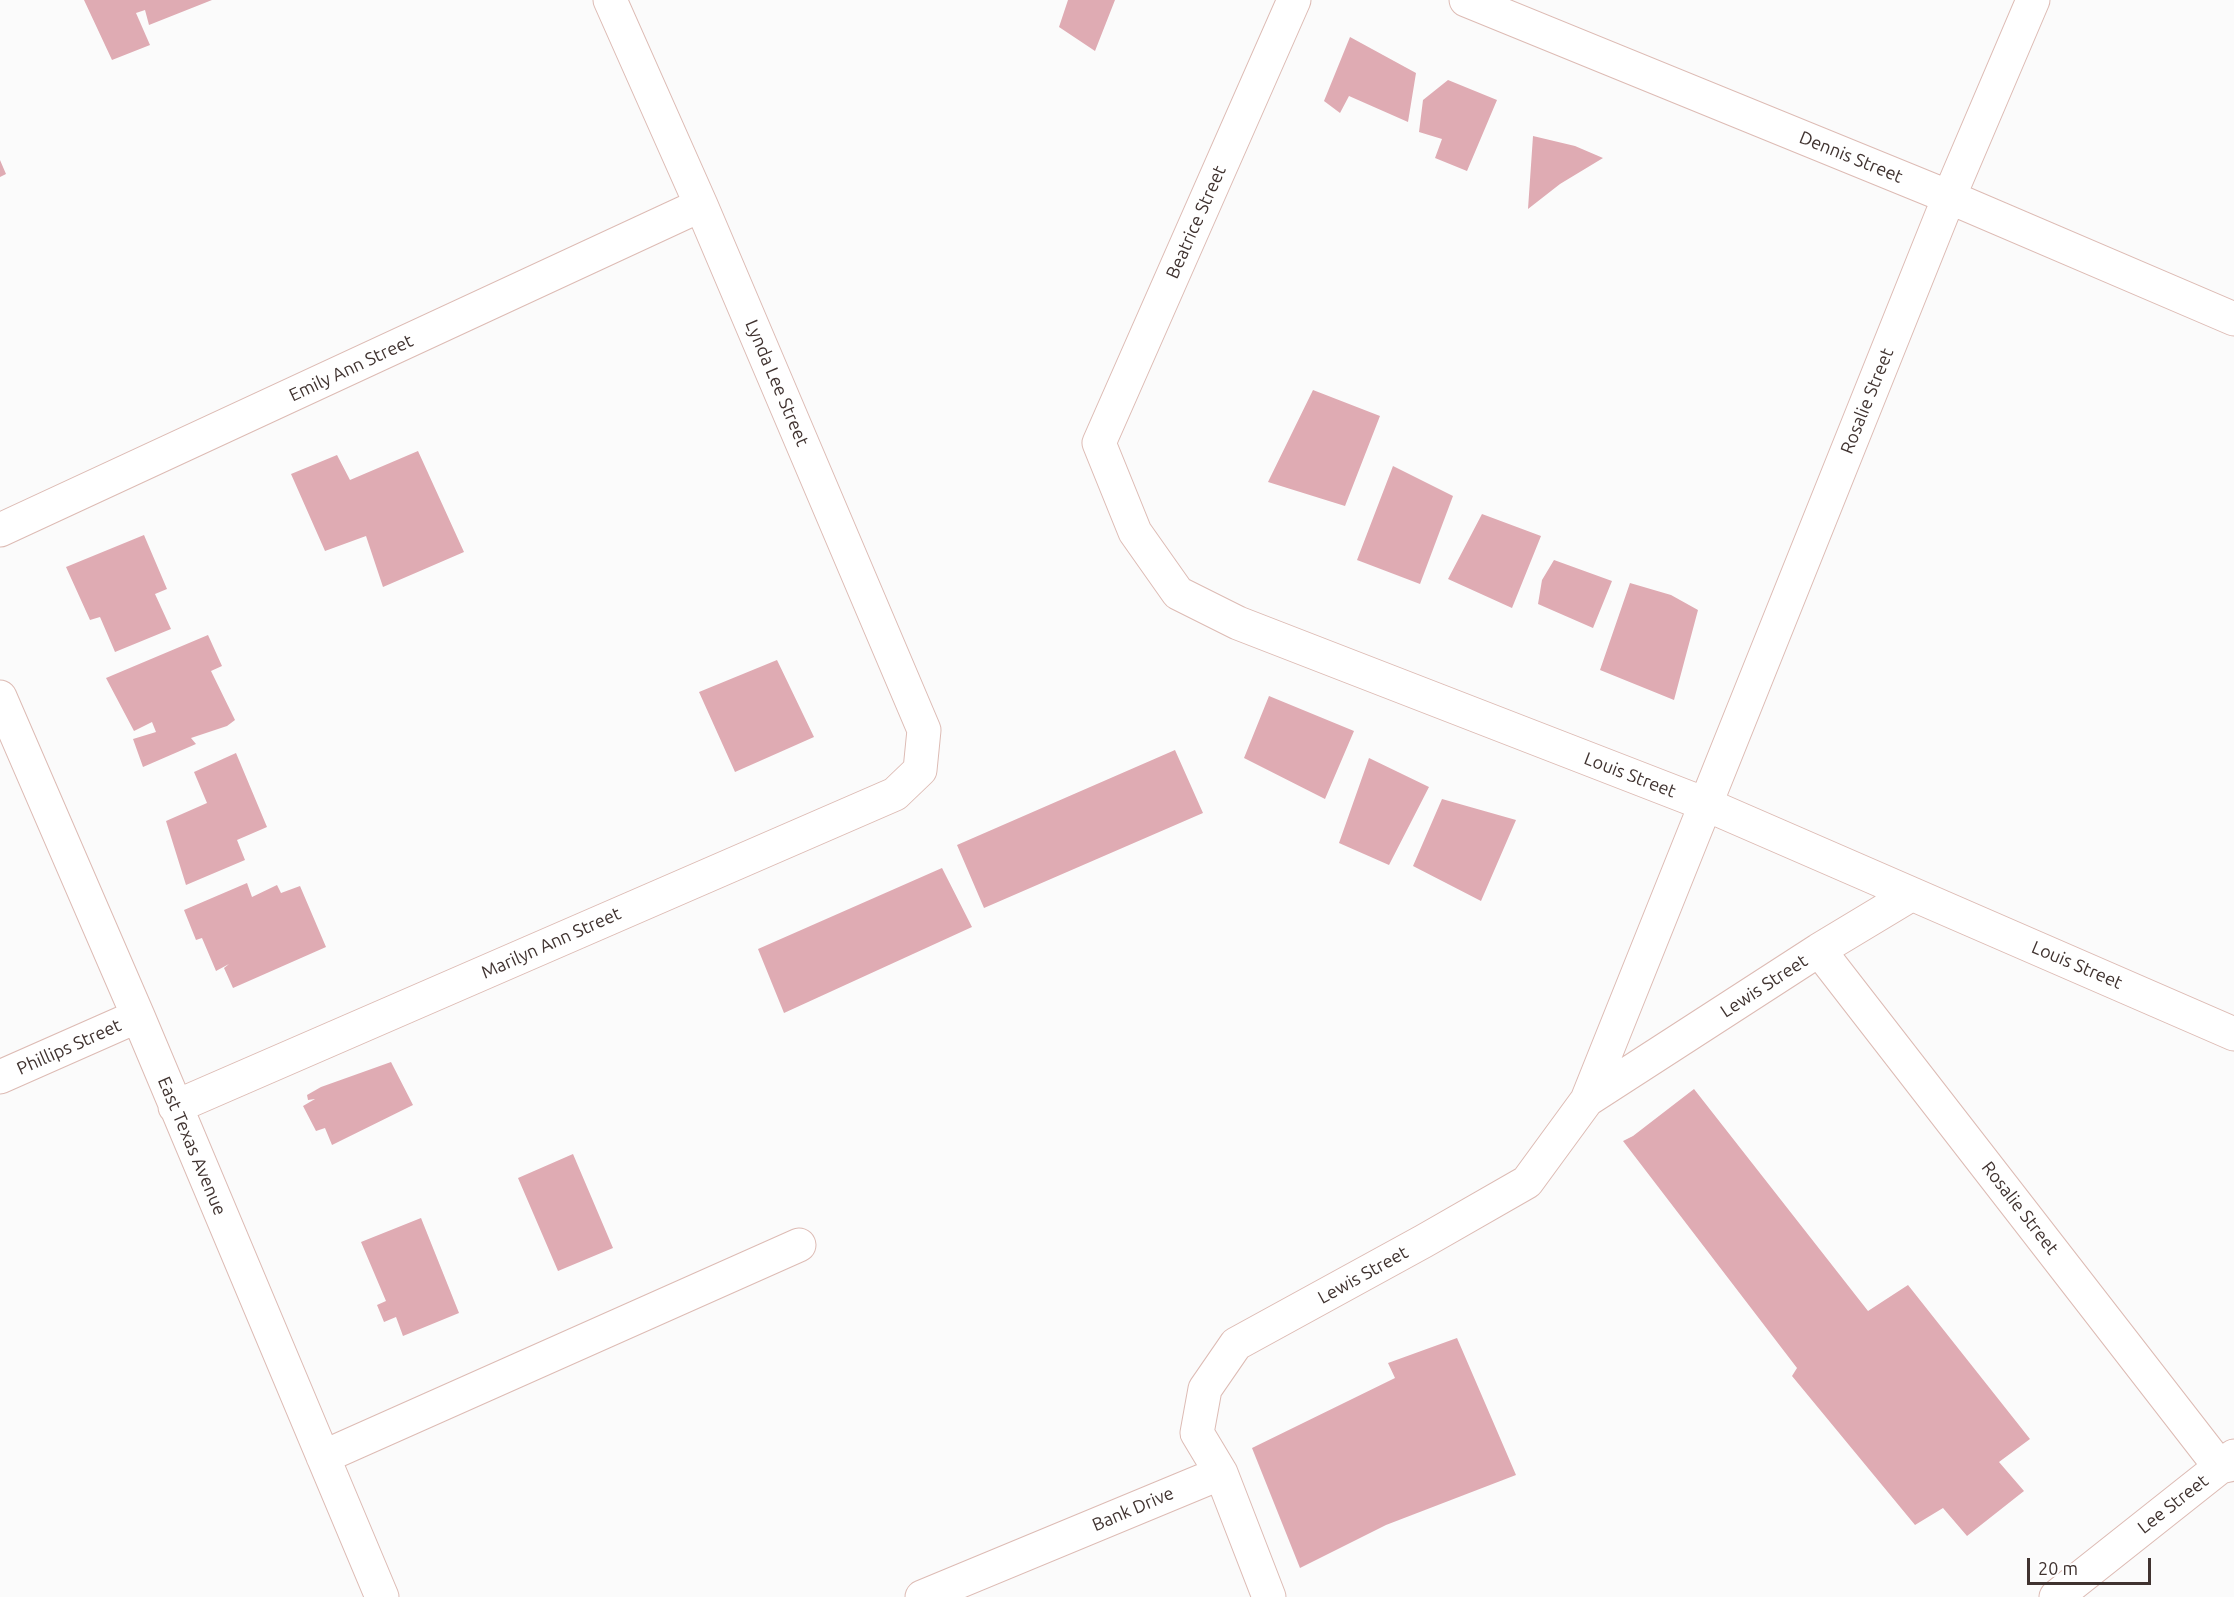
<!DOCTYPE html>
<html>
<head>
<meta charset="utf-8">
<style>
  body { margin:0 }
  #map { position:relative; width:2234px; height:1597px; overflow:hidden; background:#fbfbfb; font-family:Ubuntu,sans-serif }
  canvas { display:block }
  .scale { position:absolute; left:2027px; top:1558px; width:124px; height:27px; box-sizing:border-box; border:3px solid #403330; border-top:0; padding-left:8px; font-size:18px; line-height:21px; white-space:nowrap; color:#403330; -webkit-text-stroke:4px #fff; paint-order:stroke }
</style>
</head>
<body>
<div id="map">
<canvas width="2234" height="1597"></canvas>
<div class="scale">20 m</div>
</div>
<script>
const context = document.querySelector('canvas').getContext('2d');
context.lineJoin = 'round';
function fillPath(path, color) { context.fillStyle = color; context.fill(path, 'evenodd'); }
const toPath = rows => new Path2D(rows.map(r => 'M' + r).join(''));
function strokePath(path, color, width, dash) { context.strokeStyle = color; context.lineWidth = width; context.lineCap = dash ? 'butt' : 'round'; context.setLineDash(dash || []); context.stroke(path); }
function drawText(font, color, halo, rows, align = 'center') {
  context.font = font + ' Ubuntu,sans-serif'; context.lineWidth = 5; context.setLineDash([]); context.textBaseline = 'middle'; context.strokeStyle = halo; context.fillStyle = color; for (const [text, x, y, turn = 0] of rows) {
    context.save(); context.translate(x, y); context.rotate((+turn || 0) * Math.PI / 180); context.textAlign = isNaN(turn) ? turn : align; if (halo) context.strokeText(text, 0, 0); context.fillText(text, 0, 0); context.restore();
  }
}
fillPath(toPath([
  [84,0,212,0,149,25,145,10,136,13,150,45,112,60],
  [1068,0,1115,0,1095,51,1059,27],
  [1350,37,1416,73,1408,122,1349,96,1340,113,1324,101],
  [1448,80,1497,100,1467,171,1435,158,1442,139,1419,132,1423,100],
  [1533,136,1575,146,1603,158,1560,184,1528,209],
  [0,160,6,174,0,177],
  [1313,390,1380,416,1345,506,1268,482],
  [418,451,464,552,383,587,366,536,325,551,291,474,337,455,350,480],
  [1393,466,1453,496,1420,584,1357,560],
  [1482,514,1541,536,1512,608,1448,579],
  [144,535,167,589,155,594,171,629,115,652,100,617,90,620,66,567],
  [1554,560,1612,581,1593,628,1538,604,1542,580],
  [1630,583,1671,595,1698,610,1674,700,1600,670],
  [208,635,222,666,211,671,235,720,227,726,191,738,196,744,143,767,133,739,156,732,152,722,134,731,106,678],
  [777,660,814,737,735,772,699,692],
  [1269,696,1354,731,1325,799,1244,758],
  [1175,750,1203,813,984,908,957,845],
  [236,753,267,827,237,840,245,860,186,885,166,821,207,803,194,772],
  [1369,758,1429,787,1389,865,1339,843],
  [1442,799,1516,820,1481,901,1413,866],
  [942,868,972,927,784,1013,758,949],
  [247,883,252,897,277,885,281,893,300,886,326,947,233,988,224,968,229,964,216,971,202,938,196,940,184,910],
  [391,1062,413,1105,332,1145,325,1128,316,1131,303,1106,315,1099,308,1100,307,1095,321,1087],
  [1694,1089,1868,1311,1908,1285,2030,1439,1999,1462,2024,1491,1967,1536,1943,1508,1915,1525,1792,1376,1797,1368,1623,1141,1633,1136],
  [573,1154,613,1248,558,1271,518,1178],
  [421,1218,459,1313,403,1336,396,1317,384,1322,377,1305,386,1301,361,1242],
  [1457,1338,1516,1475,1386,1525,1300,1568,1252,1448,1395,1378,1388,1363]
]), '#dfabb3');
const minor = toPath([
  [1294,0,1099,443,1135,532,1178,593,1238,623,1705,804,2234,1034],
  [1466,0,1949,197,2234,319],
  [0,530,701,205],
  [0,697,138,1016,382,1597],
  [1819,950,2220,1467,2234,1456],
  [0,1077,138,1016],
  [1587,1100,1949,197,2033,0],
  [175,1107,895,794,920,770,924,730,701,205,610,0],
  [323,1457,799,1245],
  [922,1597,1221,1473],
  [1269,1597,1221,1473,1197,1433,1205,1389,1236,1344,1424,1241,1527,1182,1587,1100,1819,950,1912,894]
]);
const major = toPath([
  [2056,1597,2220,1467,2234,1464]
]);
strokePath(minor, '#ddbbb4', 35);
strokePath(major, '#ddbbb4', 35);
strokePath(minor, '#fff', 33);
strokePath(major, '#fff', 33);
drawText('18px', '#403330', '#fff', [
  ["Dennis Street",1851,157,22],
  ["Beatrice Street",1196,222,-66],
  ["Emily Ann Street",351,368,-25],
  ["Lynda Lee Street",777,383,67],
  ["Rosalie Street",1867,401,-68],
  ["Louis Street",1630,775,21],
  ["Marilyn Ann Street",551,943,-24],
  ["Louis Street",2077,965,23],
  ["Lewis Street",1764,986,-33],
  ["Phillips Street",69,1047,-24],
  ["East Texas Avenue",192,1146,67],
  ["Rosalie Street",2020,1208,52],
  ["Lewis Street",1363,1275,-29],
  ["Lee Street",2173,1504,-38],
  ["Bank Drive",1133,1509,-23]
]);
</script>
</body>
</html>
